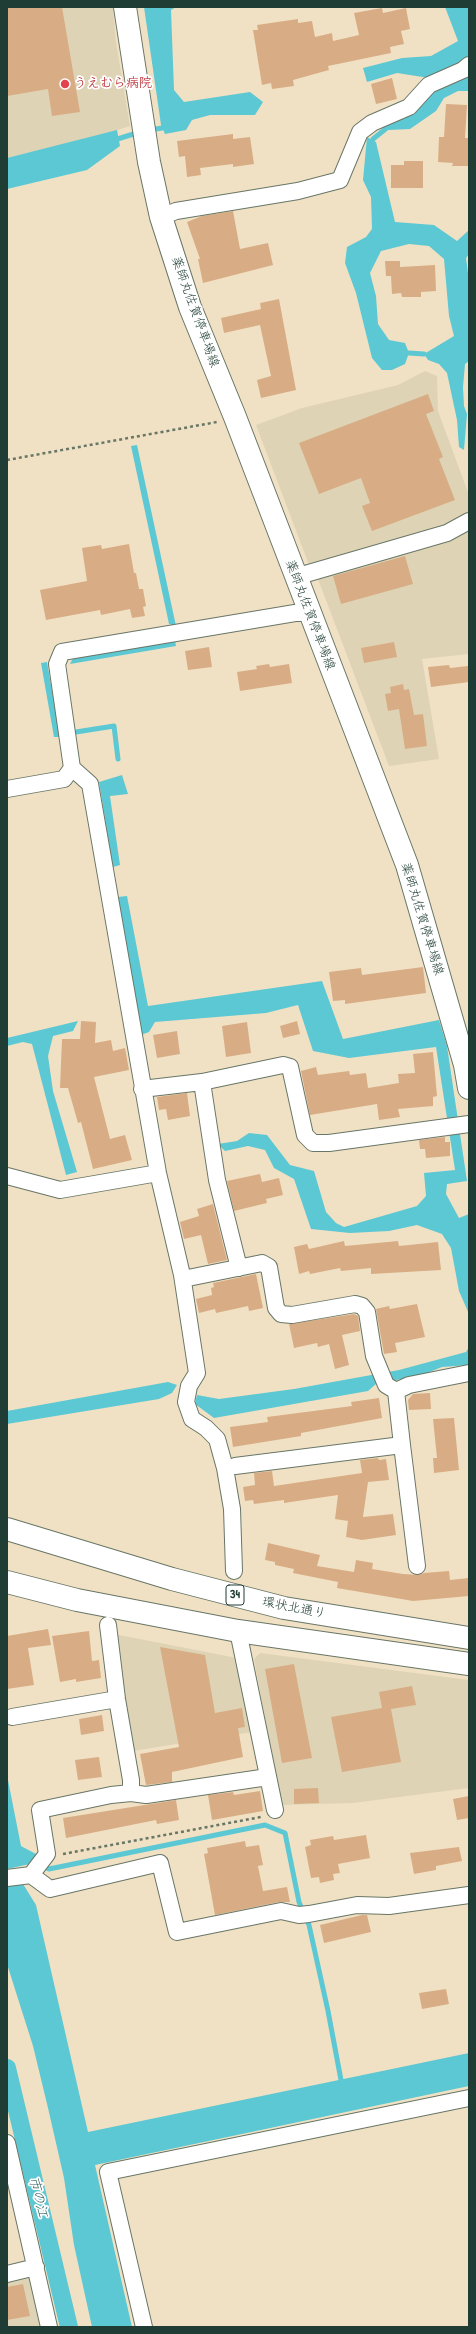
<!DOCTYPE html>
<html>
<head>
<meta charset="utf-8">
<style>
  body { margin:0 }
  #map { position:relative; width:476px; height:2334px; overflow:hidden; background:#f1e1c4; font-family:"Patrick Hand",sans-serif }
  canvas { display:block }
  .frame { position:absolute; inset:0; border:8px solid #1f3d34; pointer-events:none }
</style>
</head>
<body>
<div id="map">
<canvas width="476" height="2334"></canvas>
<div class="frame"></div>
</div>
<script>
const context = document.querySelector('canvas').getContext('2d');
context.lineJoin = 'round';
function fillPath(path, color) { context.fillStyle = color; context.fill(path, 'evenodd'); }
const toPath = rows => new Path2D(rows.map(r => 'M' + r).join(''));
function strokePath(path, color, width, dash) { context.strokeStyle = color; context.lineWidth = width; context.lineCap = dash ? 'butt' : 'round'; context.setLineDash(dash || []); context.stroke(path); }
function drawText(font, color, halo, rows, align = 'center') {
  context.font = font + ' "Patrick Hand","Klee One",sans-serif'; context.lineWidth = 3.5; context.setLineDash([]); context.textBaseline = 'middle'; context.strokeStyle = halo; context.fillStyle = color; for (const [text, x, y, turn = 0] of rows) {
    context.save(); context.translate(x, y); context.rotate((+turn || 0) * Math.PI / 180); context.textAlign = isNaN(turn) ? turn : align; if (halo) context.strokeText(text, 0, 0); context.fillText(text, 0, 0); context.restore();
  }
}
fillPath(toPath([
  [7,7,113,7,116,42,130,126,102,135,7,158],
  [425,371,437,376,438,411,469,495,469,516,445,528,309,565,256,425,302,408,398,385],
  [468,531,469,654,422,659,439,759,389,766,316,574,448,540],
  [114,1634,237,1658,252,1732,133,1751],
  [260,1653,469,1680,469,1788,353,1803,281,1805,254,1659],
  [30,2278,41,2327,7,2327,7,2283]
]), '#ded4b5');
fillPath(toPath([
  [144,7,176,7,171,10,174,90,184,102,250,92,263,102,255,115,210,115,192,120,186,130,165,134,161,125],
  [445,7,469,7,469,54,466,59,429,78,397,73,367,82,363,68,402,58,431,56,458,41],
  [469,75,469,91,458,91,444,98,436,111,410,129,389,130,385,123,427,93],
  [117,130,120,146,87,170,7,189,7,158],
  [367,137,376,142,395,222,434,225,457,241,469,230,469,254,466,258,469,281,469,361,465,364,463,387,464,406,467,414,464,450,459,447,457,420,447,373,439,364,428,360,424,354,454,336,449,316,444,259,429,246,409,244,381,251,370,273,376,296,378,324,389,340,405,343,409,353,405,364,392,370,382,370,372,358,356,293,345,263,347,247,366,237,372,229,371,197,363,180],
  [137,445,176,626,169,624,131,446],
  [175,640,176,646,70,664,74,656],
  [47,662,60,737,54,737,41,663],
  [122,775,128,794,110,796,120,865,113,867,99,782],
  [127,896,148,1006,322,981,343,1039,439,1020,447,1046,467,1181,447,1184,446,1194,459,1218,469,1214,469,1314,459,1291,451,1248,442,1234,417,1225,389,1231,350,1233,311,1229,294,1179,274,1168,265,1150,248,1146,225,1151,218,1144,237,1141,249,1133,267,1135,290,1165,314,1171,326,1212,336,1223,344,1227,417,1206,426,1196,424,1173,455,1170,436,1047,349,1058,313,1051,298,1005,266,1013,155,1022,149,1032,141,1035,118,897],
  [78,1021,73,1031,53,1036,48,1056,53,1091,77,1172,66,1175,32,1044,23,1042,7,1046,7,1038],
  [469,1347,469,1365,442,1367,422,1375,376,1384,368,1391,214,1418,195,1404,197,1395,219,1399,294,1389,399,1370,466,1352],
  [168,1382,177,1385,172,1393,159,1399,7,1424,7,1411],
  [7,1775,21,1846,36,1854,37,1859,30,1864,7,1869],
  [23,1884,36,1905,88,2132,469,2053,469,2086,95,2165,132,2327,92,2327,74,2245,64,2178,48,2108,33,2046,7,1964,7,1886]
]), '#5cc8d3');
strokePath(toPath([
  [150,130,162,128],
  [373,139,388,127],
  [111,141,140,132],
  [409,353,424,354],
  [76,732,114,726,118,759],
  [42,1866,49,1869,265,1825,285,1833,299,1902,309,1925,328,2011,341,2080]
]), '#5cc8d3', 5);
strokePath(toPath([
  [7,2068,69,2327]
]), '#5cc8d3', 18);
fillPath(toPath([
  [7,7,62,7,80,112,52,116,48,89,7,96],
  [382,8,383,13,406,8,410,29,401,31,404,44,390,47,391,53,328,66,329,70,293,80,294,86,272,89,271,83,262,85,253,30,258,30,257,25,298,19,298,23,312,21,315,37,332,33,333,41,359,35,354,13],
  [392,78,397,99,376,104,371,84],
  [446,104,467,105,465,138,469,138,469,166,452,166,453,163,438,162,439,137,444,137],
  [233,134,233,139,250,137,254,164,233,167,233,164,200,168,201,175,187,177,185,156,179,157,177,141],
  [404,161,423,161,423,188,391,188,391,165,404,165],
  [233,211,240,249,268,243,273,265,203,283,198,259,200,259,187,222,202,216],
  [385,261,400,261,400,267,435,265,436,291,421,292,421,297,402,297,401,293,392,294,391,276,386,276],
  [279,299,296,390,261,398,257,380,271,376,260,325,224,333,221,318,261,309,260,303],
  [428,394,434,411,426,414,443,457,439,459,455,500,372,531,362,506,370,503,361,478,319,494,299,443],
  [129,544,134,573,136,573,139,589,143,589,146,606,143,607,145,616,132,618,130,609,101,615,100,610,46,620,40,590,87,581,82,548,101,545,102,549],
  [405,556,413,584,341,604,333,576],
  [394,642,397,657,364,663,361,648],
  [209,647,212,667,188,670,185,651],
  [269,664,270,667,289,664,292,683,240,691,237,672,257,669,256,666],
  [449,665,450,668,468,666,469,682,431,687,428,667],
  [403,684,404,690,409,689,414,715,423,714,427,746,405,749,399,709,388,711,385,694,391,693,390,687],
  [423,967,426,993,345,1004,345,1000,333,1001,329,972,361,968,362,975],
  [81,1021,96,1022,95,1043,111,1040,113,1051,125,1048,129,1070,94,1077,110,1139,125,1135,132,1160,93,1169,81,1122,78,1123,68,1088,60,1088,62,1039,80,1039],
  [297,1021,300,1034,283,1038,280,1026],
  [247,1022,251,1053,226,1057,222,1026],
  [177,1031,180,1054,157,1058,153,1035],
  [433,1052,437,1096,433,1097,433,1106,398,1109,400,1117,379,1120,377,1104,310,1115,301,1071,316,1067,318,1075,349,1071,350,1075,366,1073,368,1088,399,1083,398,1074,415,1073,413,1054],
  [187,1093,190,1116,168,1120,166,1109,159,1110,157,1097],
  [445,1137,445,1142,450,1142,450,1156,426,1158,425,1149,420,1149,419,1140],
  [260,1174,262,1182,279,1178,283,1195,266,1199,267,1203,234,1211,227,1181],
  [213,1204,227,1260,208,1264,201,1235,184,1239,180,1222,199,1216,197,1209],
  [344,1241,345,1246,398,1241,399,1246,438,1242,441,1270,371,1274,371,1268,341,1271,340,1268,310,1274,309,1271,299,1274,294,1247,307,1244,309,1249],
  [256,1274,263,1308,249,1311,248,1306,216,1313,215,1309,199,1313,196,1299,212,1295,211,1288,214,1287,213,1283],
  [417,1304,425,1337,395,1343,397,1352,384,1354,376,1309,389,1306,390,1309],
  [354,1314,358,1316,360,1331,342,1335,349,1365,335,1369,329,1344,318,1347,317,1343,294,1348,289,1324],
  [430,1393,431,1409,409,1410,408,1400,413,1394],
  [379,1398,382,1418,301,1433,301,1436,233,1447,230,1427,268,1422,267,1417,352,1406,351,1402],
  [454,1418,459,1470,434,1473,433,1458,437,1458,433,1419],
  [378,1458,379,1460,386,1459,389,1480,368,1482,363,1517,393,1514,396,1535,362,1540,346,1537,348,1521,335,1519,338,1495,284,1503,284,1500,254,1504,253,1500,245,1501,243,1487,255,1485,254,1473,272,1471,274,1486,362,1473,360,1460],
  [268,1543,320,1555,317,1566,354,1572,356,1560,373,1563,372,1569,403,1574,418,1575,424,1573,449,1571,450,1580,469,1578,469,1596,413,1601,337,1588,338,1582,293,1573,294,1569,275,1565,275,1562,265,1560],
  [48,1629,51,1645,28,1648,34,1685,7,1689,7,1636],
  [89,1631,92,1661,99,1660,101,1678,76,1682,76,1679,60,1682,52,1636],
  [160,1647,205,1655,215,1713,242,1708,245,1727,238,1728,243,1757,172,1772,172,1782,146,1785,140,1754,179,1747],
  [294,1664,312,1758,282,1763,265,1669],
  [412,1686,416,1705,391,1709,401,1762,342,1772,331,1717,382,1708,379,1692],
  [102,1715,104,1731,81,1735,79,1719],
  [99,1757,102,1777,78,1780,75,1760],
  [318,1788,319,1803,294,1804,294,1789],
  [260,1791,263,1811,212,1820,208,1795,233,1792,234,1795],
  [469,1796,469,1818,457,1820,453,1799],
  [176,1800,179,1820,157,1824,156,1820,66,1838,63,1818],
  [366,1835,370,1858,338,1864,340,1873,333,1874,334,1880,320,1883,319,1877,311,1878,305,1847,311,1845,310,1840,333,1836,334,1840],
  [245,1841,246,1847,259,1845,263,1865,258,1866,263,1891,287,1887,290,1902,279,1902,215,1915,204,1854,208,1853,207,1848],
  [459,1847,462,1861,436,1866,436,1870,414,1874,410,1853],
  [362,1915,367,1915,371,1932,324,1943,320,1925],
  [446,1989,449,2004,422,2009,419,1993],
  [23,2284,30,2316,7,2320,7,2287]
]), '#d8ad85');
const minor = toPath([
  [161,217,176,211,298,191,340,180,360,132,372,123,409,107,429,85,463,70,469,65],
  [295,577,447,533,469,521],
  [72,768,90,784,158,1173,182,1275,197,1373,189,1386,186,1402,192,1419,206,1428,217,1439,225,1468,232,1509,234,1571],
  [7,789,64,779,72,768,57,664,62,652,295,613,310,613],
  [142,1089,202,1082],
  [7,1176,60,1190,158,1173],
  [239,1268,217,1180,202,1082,283,1065,290,1067,305,1135,313,1143,329,1143,469,1124],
  [182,1275,188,1278,262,1263,269,1267,276,1308,281,1314,292,1315,355,1304,362,1306,367,1312,374,1356,386,1385,396,1391],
  [402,1445,417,1566],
  [235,1466,402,1445,396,1391,409,1385,469,1373],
  [108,1625,117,1699,131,1780,131,1793],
  [238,1631,275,1810],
  [12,1717,117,1699],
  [31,1875,47,1854,40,1810,111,1795,131,1793,146,1795,268,1777],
  [7,1878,31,1875,50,1889,160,1863,177,1932,281,1911,299,1915,309,1914,357,1905,389,1906,469,1895],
  [7,2143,49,2327],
  [7,2274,36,2267],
  [144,2327,108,2172,469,2098]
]);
const secondary = toPath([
  [125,7,149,162,161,217,190,307,235,417,407,865,465,1065,469,1088]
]);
const trunk = toPath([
  [7,1529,172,1579,284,1608,469,1638],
  [7,1582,77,1600,238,1631,469,1664]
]);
strokePath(minor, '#687666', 18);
strokePath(secondary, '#687666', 24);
strokePath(trunk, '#687666', 24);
strokePath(toPath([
  [7,460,217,422],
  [63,1854,261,1817]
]), '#687666', 2.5, [3, 3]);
strokePath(minor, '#fff', 16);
strokePath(secondary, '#fff', 22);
strokePath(trunk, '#fff', 22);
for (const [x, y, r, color] of [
  [65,84,5,"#e0444e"]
]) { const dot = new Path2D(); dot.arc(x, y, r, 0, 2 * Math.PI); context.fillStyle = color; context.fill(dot); strokePath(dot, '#fff', 1.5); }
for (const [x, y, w] of [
  [235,1595,18]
]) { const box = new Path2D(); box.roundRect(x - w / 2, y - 10, w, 20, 3); context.fillStyle = '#fff'; context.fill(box); strokePath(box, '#1f3d34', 1); }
drawText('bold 12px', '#1f3d34', null, [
  ["34",235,1595]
]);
drawText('bold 13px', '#be3a42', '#fff', [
  ["うえむら病院",74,84]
], 'left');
drawText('13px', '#1f3d34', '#fff', [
  ["薬師丸佐賀停車場線",195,312,70],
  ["薬師丸佐賀停車場線",310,615,69],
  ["薬師丸佐賀停車場線",422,919,73],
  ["環状北通り",294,1608,11]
]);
drawText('italic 14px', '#2e605c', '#fff', [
  ["市の江",38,2197,76]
]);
</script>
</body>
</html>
